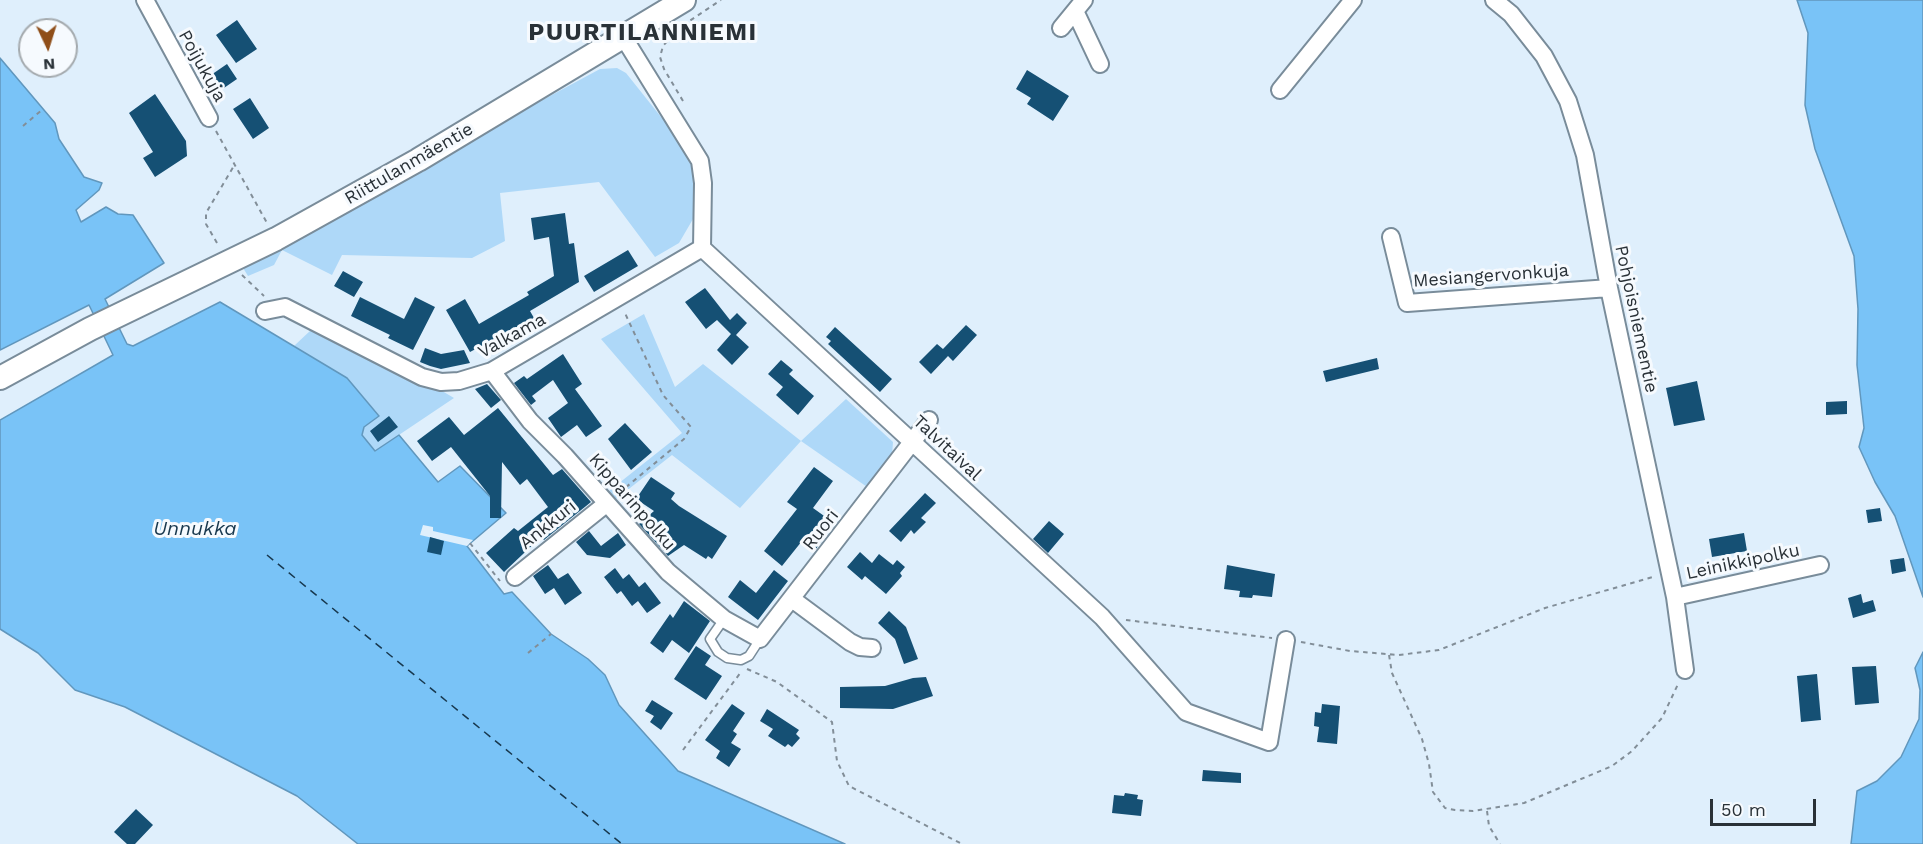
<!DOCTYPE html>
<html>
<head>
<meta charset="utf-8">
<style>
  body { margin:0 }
  #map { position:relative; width:1923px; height:844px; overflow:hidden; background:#dfeffc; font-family:"Work Sans",sans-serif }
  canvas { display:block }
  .north { position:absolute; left:18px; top:18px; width:60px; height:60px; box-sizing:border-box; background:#f6fafe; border:2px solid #a4aaae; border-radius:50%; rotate:176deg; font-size:16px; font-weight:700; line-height:24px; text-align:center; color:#293137 }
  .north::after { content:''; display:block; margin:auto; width:21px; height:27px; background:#8f4e19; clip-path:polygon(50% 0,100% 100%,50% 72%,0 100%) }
  .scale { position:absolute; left:1710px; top:799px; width:106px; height:27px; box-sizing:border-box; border:3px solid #293137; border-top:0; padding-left:8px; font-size:18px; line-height:21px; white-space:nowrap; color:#293137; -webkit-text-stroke:4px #f6fafe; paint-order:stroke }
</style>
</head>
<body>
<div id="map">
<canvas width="1923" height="844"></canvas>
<div class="north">N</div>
<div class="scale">50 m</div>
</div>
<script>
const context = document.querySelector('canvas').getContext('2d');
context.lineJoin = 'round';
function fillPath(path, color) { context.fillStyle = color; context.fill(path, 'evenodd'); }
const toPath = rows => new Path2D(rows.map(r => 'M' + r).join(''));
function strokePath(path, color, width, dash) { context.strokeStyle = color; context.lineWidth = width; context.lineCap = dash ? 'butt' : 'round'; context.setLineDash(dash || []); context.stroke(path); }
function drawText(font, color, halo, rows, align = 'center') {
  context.font = font + ' "Work Sans",sans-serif'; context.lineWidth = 6; context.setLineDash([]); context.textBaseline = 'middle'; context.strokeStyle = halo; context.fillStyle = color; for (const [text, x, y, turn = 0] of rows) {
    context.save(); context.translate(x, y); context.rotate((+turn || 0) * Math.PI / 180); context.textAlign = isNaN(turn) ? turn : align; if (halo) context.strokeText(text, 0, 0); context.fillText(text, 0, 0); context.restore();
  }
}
fillPath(toPath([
  [617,68,626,73,685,147,694,171,696,196,693,219,679,243,655,257,599,182,500,193,505,241,472,258,342,255,332,275,282,250,274,265,248,276,240,263,600,69],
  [644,314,675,387,703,364,801,441,846,399,893,442,892,455,870,489,801,441,740,508,672,455,616,499,609,491,682,433,601,339],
  [311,330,437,388,454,398,375,451,362,435,364,427,379,415,347,378,294,346]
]), '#aed8f8');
const water = toPath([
  [1797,0,1923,0,1923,597,1895,516,1875,482,1859,447,1864,428,1857,365,1858,309,1854,256,1815,149,1805,105,1808,33,1797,0],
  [0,58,55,123,59,139,84,177,102,183,99,190,76,210,81,222,106,207,118,214,133,215,164,263,105,299,127,344,133,346,220,302,347,378,379,416,364,427,362,435,375,451,399,435,438,482,460,466,506,513,467,546,504,594,512,592,551,634,588,659,605,675,619,705,678,771,845,844,358,844,297,796,125,707,75,690,38,653,0,629,0,420,113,355,89,305,0,350,0,58],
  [1923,652,1923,844,1851,844,1857,791,1877,781,1901,757,1919,719,1920,690,1915,668,1923,652]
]);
fillPath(water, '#79c3f7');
strokePath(water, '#6197bd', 1.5);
fillPath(toPath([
  [423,525,433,527,433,531,473,540,467,546,420,535]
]), '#dfeffc');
strokePath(toPath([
  [267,555,622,844]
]), '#18384e', 1.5, [8, 6]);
fillPath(toPath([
  [237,20,257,49,236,63,216,35],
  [227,64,237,79,221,90,211,75],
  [1027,70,1069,96,1053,121,1027,104,1031,98,1016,89],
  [155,94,186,141,187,156,155,177,143,158,153,152,129,113],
  [250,98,269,128,253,139,233,109],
  [565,213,569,244,574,243,579,282,530,311,534,318,470,352,446,310,465,299,479,324,529,295,527,292,554,276,549,237,534,240,531,218],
  [628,250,638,266,594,292,584,276],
  [343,271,363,282,354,297,334,286],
  [705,288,730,320,737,313,747,323,736,335,749,347,732,365,717,350,731,334,717,320,706,329,685,302],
  [360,297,404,319,415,297,435,307,413,350,388,338,390,335,351,316],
  [966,325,977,335,953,361,948,356,931,374,919,362,937,344,943,349],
  [835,327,892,379,880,392,828,344,831,341,826,337],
  [425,348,441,354,464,350,470,363,441,369,430,366,420,362],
  [563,354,582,384,575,389,602,426,586,437,577,425,561,437,548,418,568,403,553,380,532,396,536,401,531,405,514,383,524,376,527,379],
  [1377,358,1379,369,1326,382,1323,371],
  [781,360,793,370,789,374,814,396,798,415,776,395,783,387,768,374],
  [1697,381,1705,420,1674,426,1666,388],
  [487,384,501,400,491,408,475,389],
  [1847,401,1847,414,1826,415,1826,402],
  [498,408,553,475,562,469,591,502,544,540,541,537,504,572,486,553,514,528,518,531,548,507,527,479,520,485,502,462,501,518,490,518,490,496,451,447,432,461,417,441,449,417,464,435],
  [389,416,398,427,378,442,370,431],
  [625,423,652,452,631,470,608,439],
  [814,467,833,481,813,508,827,518,819,531,826,536,815,550,802,541,782,566,764,551,797,509,787,502],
  [651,477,675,493,671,499,679,506,727,536,712,559,708,556,706,559,684,545,668,556,639,524,654,511,636,499],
  [925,493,936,503,921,518,926,522,914,534,911,530,901,542,889,531],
  [1880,508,1882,521,1868,523,1866,510],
  [1049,521,1064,534,1048,553,1033,539],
  [589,531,601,546,618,533,626,545,610,558,587,555,576,542],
  [1744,533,1747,551,1712,557,1709,539],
  [430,537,444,541,441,555,427,552],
  [860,552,872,563,879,554,893,565,897,560,905,567,900,573,902,576,886,594,865,576,862,580,847,567],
  [1904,558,1906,571,1892,574,1890,560],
  [548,565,558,579,568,573,582,593,565,605,554,588,545,594,533,576],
  [1227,565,1275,574,1272,597,1253,595,1252,598,1239,597,1240,591,1224,589],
  [615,568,623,579,629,574,639,587,645,582,661,603,647,613,638,601,632,606,621,591,617,594,604,577],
  [774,570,788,581,758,620,728,597,740,580,756,593],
  [1861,594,1863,603,1873,600,1876,611,1853,618,1848,598],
  [684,601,710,621,689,653,672,640,663,653,650,643,670,614,673,618],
  [889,611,906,627,918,659,904,664,895,639,878,623],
  [696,646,711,656,705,665,722,676,706,700,674,679],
  [1876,666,1879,703,1855,705,1852,667],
  [1817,674,1821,720,1801,722,1797,676],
  [926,677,933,696,893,709,840,708,840,687,885,686,913,678],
  [652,700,673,713,661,730,650,722,654,716,645,711],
  [732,704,745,713,733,731,737,734,731,743,741,749,729,767,716,758,720,751,705,740],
  [1322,704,1340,706,1337,744,1317,742,1319,727,1314,726,1315,712,1321,713],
  [767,709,799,730,796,734,800,738,792,747,788,744,785,747,768,736,773,729,760,721],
  [1203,770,1241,773,1241,783,1202,781],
  [1125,793,1138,795,1137,799,1143,800,1141,816,1112,813,1114,795,1124,796],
  [136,809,153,825,135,844,127,844,114,832]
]), '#155074');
const lane = toPath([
  [724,619,710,639,718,652,727,658,741,660,749,656,760,639]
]);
const street = toPath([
  [145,0,209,118],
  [1494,0,1511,14,1544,56,1568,101,1585,155,1609,288,1675,597,1685,670],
  [1075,11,1100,64],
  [1061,28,1084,0],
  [624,38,700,161,703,183,702,248,1102,617,1186,712,1269,742,1286,640],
  [1280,90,1353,0],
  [1391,237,1407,303,1609,288],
  [265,311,285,307,422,377,441,382,459,381,492,371,702,248],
  [492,371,530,421,565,456,668,572,724,619,760,639,929,420],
  [515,577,606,504],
  [1675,597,1820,565],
  [792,599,850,642,860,647,872,648]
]);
const secondary = toPath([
  [0,378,90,329,276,239,418,160,684,0]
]);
strokePath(lane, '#798c9a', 11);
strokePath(street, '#798c9a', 20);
strokePath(secondary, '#798c9a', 26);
strokePath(toPath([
  [683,101,664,69,660,57,663,46,679,28,721,0],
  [23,126,43,109],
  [216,131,267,223],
  [217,243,206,224,206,213,235,164],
  [242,275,264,296],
  [619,493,684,439,691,427,663,395,624,311],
  [470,543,500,581],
  [1126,620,1272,638],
  [1301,642,1350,651,1399,655,1439,650,1545,608,1656,576],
  [528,653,551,634],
  [1389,655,1392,673,1422,739,1429,764,1433,792,1445,808,1455,810,1473,811,1524,803,1612,766,1632,751,1662,718,1679,682],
  [747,669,777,682,832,722,837,761,849,786,962,844],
  [683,750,741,672],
  [1487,811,1489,826,1500,844]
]), '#828e98', 2, [4.5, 4.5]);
strokePath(lane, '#fff', 8);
strokePath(street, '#fff', 16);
strokePath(secondary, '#fff', 22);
drawText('18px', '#293137', '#f6fafe', [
  ["Poijukuja",202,66,61],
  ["Riittulanmäentie",409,164,-30],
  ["Mesiangervonkuja",1491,276,-4],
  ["Pohjoisniementie",1636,319,78],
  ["Valkama",512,336,-29],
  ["Talvitaival",947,448,43],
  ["Kipparinpolku",632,502,49],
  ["Ankkuri",548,525,-39],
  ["Ruori",821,530,-52],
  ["Leinikkipolku",1743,562,-12]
]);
drawText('italic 20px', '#18384e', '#f6fafe', [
  ["Unnukka",195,529]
]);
context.letterSpacing = '1.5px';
drawText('bold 24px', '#293137', '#f6fafe', [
  ["PUURTILANNIEMI",643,33]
]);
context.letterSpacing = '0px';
</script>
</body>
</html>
